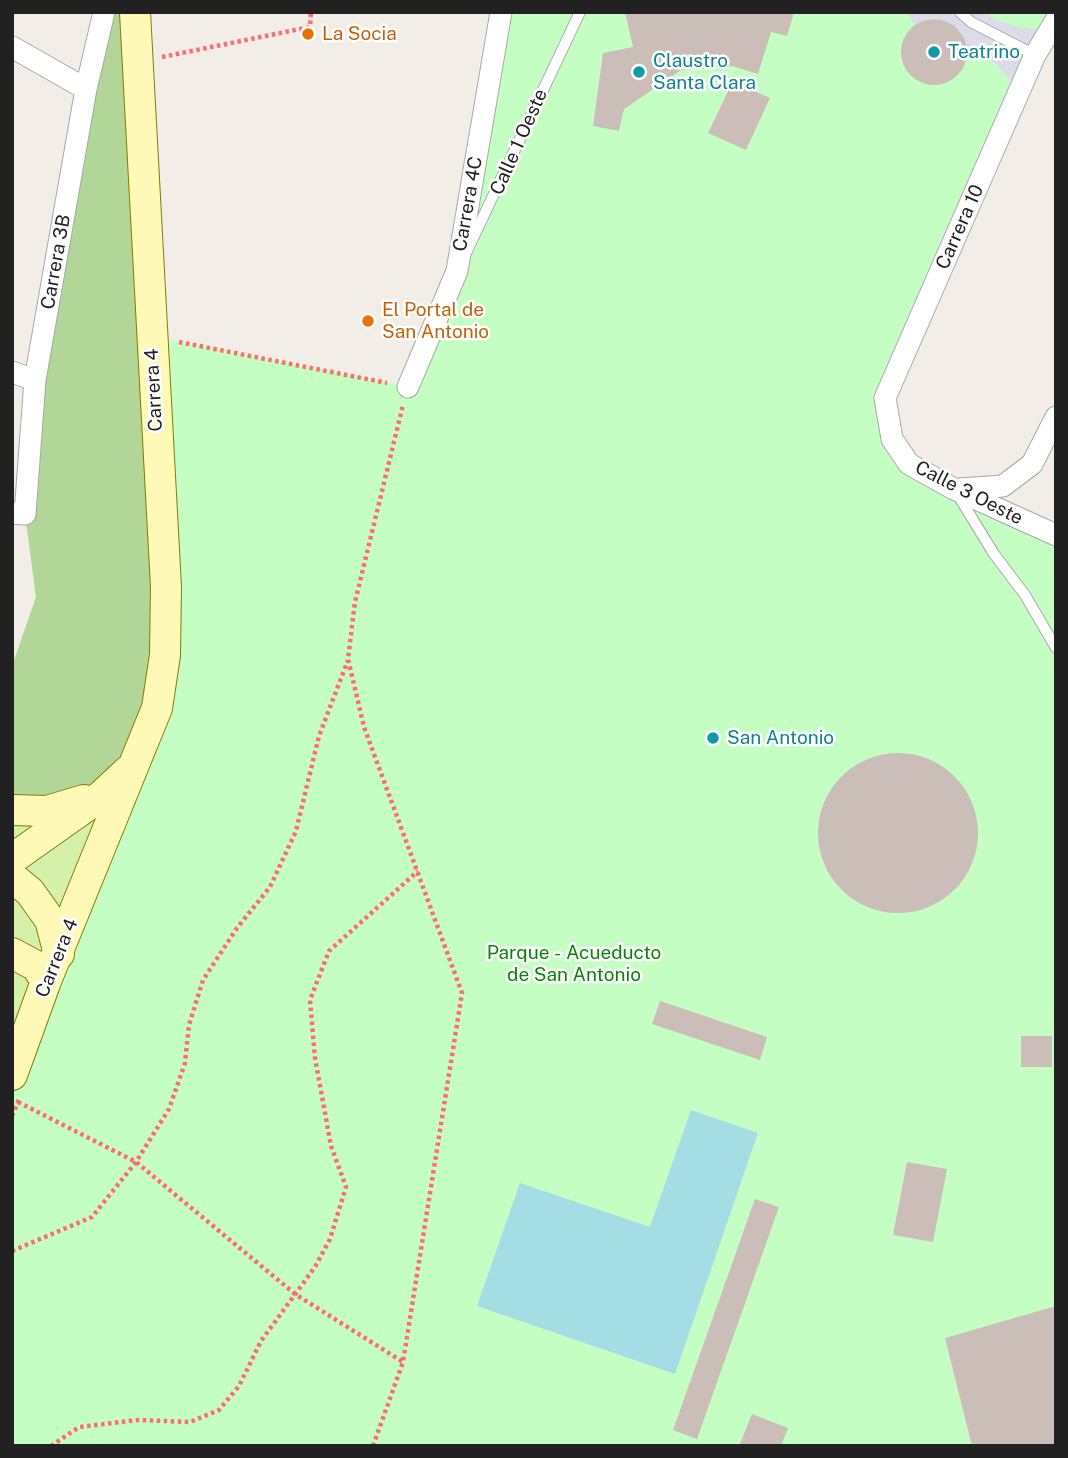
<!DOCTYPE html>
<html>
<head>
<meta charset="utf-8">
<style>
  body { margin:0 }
  #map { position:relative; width:1068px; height:1458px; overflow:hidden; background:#f2ede7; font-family:"Public Sans",sans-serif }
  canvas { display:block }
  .frame { position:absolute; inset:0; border:14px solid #212121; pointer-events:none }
</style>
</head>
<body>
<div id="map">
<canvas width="1068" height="1458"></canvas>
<div class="frame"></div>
</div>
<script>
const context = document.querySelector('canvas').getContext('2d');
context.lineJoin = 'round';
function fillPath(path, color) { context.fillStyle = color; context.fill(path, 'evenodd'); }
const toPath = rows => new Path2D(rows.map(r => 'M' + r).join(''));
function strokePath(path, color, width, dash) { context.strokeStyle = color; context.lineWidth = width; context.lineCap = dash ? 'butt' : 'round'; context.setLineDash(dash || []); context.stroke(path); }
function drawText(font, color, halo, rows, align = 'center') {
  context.font = font + ' "Public Sans",sans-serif'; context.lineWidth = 5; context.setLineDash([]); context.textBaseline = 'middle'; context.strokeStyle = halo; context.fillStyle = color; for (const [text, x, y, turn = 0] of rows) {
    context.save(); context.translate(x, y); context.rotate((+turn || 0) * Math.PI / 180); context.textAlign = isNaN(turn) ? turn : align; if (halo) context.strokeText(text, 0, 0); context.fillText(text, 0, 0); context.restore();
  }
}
fillPath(toPath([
  [136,764,12,1075,12,810]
]), '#d5f0a9');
fillPath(toPath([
  [104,12,135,12,157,708,101,796,12,810,12,666,36,597,25,514,35,380]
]), '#b2d598');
fillPath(toPath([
  [501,12,1056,12,885,398,909,464,1056,535,1056,1446,12,1446,12,1075,157,708,151,336,408,386,457,271]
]), '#c5fec2');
fillPath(toPath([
  [906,12,986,12,994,19,1018,27,1049,31,1020,92,995,63,968,50,962,33,949,22,932,18,915,24]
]), '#dbdce8');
fillPath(toPath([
  [691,1110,758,1133,675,1374,477,1306,520,1183,650,1227]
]), '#a4dde3');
fillPath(toPath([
  [625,12,794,12,787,36,771,32,758,74,732,66,681,70,624,109,619,131,593,126,603,53,633,47],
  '901 52a33 33 0 1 1 66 0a33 33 0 1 1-66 0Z',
  [733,81,770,98,746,150,708,133],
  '818 833a80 80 0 1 1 160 0a80 80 0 1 1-160 0Z',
  [660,1001,767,1037,760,1060,652,1024],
  [1021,1036,1052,1036,1052,1067,1021,1067],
  [907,1162,947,1169,933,1242,893,1235],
  [755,1199,779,1207,697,1439,673,1430],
  [1056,1306,1056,1446,972,1446,945,1338],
  [752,1414,788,1428,781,1446,739,1446]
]), '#cbbeb9');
const lane = toPath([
  [960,12,971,22,1035,55],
  [466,253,580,12],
  [956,492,994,554,1025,595,1056,648]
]);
const street = toPath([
  [1056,20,1035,55,885,398,892,439,909,464,954,489,1056,535],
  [12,47,86,89],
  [12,372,35,380],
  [408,387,457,271,501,12],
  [960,489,1003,486,1032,464,1056,417],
  [12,513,25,514,35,380,86,89,104,12]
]);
const secondary = toPath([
  [12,810,47,811,84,800],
  [12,859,101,796,129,770],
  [12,877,30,892,50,920,59,954],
  [12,953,36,966,46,981],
  [12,1075,46,981,157,708,165,655,166,587,135,12]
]);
strokePath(lane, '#a8a8a8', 12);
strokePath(street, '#a8a8a8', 23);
strokePath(secondary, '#807d00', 32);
strokePath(toPath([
  [162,57,310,27,311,12],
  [179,342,387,383],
  [18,1102,136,1162,295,1294,403,1362],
  [12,1116,19,1099],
  [12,1251,92,1217,136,1162,169,1109,185,1063,189,1025,203,980,237,928,270,887,296,831,319,736,348,660],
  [51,1446,79,1427,138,1420,190,1422,219,1410,239,1386,261,1341,315,1267,330,1239,346,1187,331,1146,315,1058,310,1000,329,951,418,871],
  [373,1446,403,1362,462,993,364,727,348,659,355,602,403,405]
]), '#ff6b6f', 4.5, [3.5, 3.5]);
strokePath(lane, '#fff', 10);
strokePath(street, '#fff', 21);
strokePath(secondary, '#fff9b8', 30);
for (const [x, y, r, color] of [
  [308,34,7,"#e8710a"],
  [934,52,7,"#0f9aa8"],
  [639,72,7,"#0f9aa8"],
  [368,321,7,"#e8710a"],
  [713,738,7,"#0f9aa8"]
]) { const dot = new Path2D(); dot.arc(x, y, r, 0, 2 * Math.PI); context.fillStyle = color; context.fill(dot); strokePath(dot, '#fff', 2.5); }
drawText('19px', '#c56008', '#fff', [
  ["La Socia",322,34],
  ["El Portal de",382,310],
  ["San Antonio",382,332]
], 'left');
drawText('19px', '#0d838f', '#fff', [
  ["Teatrino",948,52],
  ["Claustro",653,61],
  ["Santa Clara",653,83],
  ["San Antonio",727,738]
], 'left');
drawText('19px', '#212121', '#fff', [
  ["Calle 1 Oeste",519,142,-66],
  ["Carrera 4C",468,204,-80],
  ["Carrera 10",960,227,-66],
  ["Carrera 3B",56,262,-80],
  ["Carrera 4",154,390,-93],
  ["Calle 3 Oeste",969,493,27],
  ["Carrera 4",57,958,-68]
]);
drawText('19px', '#088603', '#fff', [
  ["Parque - Acueducto",574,953],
  ["de San Antonio",574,975]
]);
</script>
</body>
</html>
